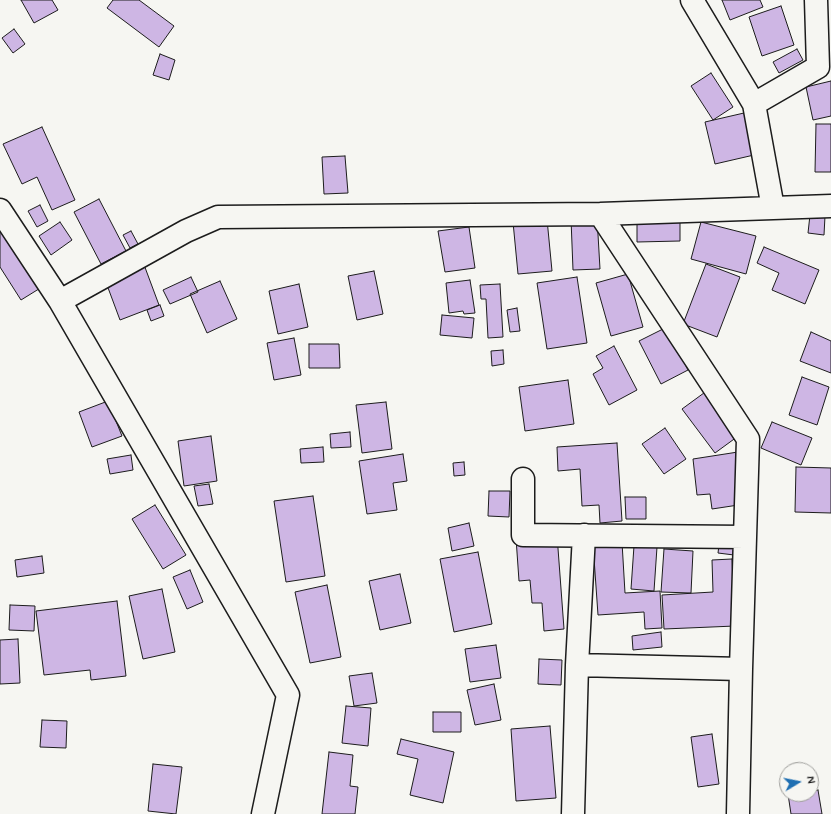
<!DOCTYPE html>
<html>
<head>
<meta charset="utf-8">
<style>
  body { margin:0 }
  #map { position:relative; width:831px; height:814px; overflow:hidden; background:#f6f6f2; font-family:Mynerve,sans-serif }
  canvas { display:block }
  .north { position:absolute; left:779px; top:762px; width:40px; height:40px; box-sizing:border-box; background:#f6f6f2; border:1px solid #9f9f9c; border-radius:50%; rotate:80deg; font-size:11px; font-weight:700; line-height:16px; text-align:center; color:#1c1c1c }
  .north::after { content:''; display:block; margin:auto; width:14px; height:18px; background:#1f6fb2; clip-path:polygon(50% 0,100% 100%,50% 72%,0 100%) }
</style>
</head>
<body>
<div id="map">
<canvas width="831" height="814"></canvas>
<div class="north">N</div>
</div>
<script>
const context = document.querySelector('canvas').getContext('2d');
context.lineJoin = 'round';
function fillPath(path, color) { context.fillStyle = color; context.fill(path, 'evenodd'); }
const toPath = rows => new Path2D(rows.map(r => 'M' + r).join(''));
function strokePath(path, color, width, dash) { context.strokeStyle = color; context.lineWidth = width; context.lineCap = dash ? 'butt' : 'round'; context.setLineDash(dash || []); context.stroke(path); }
const building = toPath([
  [21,0,52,0,58,10,34,23,21,0],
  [113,0,139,0,174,26,159,47,107,8,113,0],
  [722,0,760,0,763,7,730,20,722,0],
  [781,6,794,45,762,56,749,17,781,6],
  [14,29,25,44,13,53,2,38,14,29],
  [797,49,803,60,779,73,773,62,797,49],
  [160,54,175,60,169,80,153,75,160,54],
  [711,73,733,107,713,120,691,86,711,73],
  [831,81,831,116,813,120,806,87,831,81],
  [744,113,754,155,715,164,705,122,744,113],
  [816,124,831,124,831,172,815,172,816,124],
  [42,127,75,200,52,210,37,177,22,184,3,144,42,127],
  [345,156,348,193,324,194,322,157,345,156],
  [99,199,126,251,101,264,74,212,99,199],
  [40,205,48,221,37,227,28,211,40,205],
  [810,215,825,216,824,235,808,233,810,215],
  [597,217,600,269,573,270,571,219,597,217],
  [637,217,680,217,680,241,637,242,637,217],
  [547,219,552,271,518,274,513,222,547,219],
  [0,220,42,287,21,300,0,267,0,220],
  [60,222,72,240,51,255,39,236,60,222],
  [701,222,756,236,746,274,691,259,701,222],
  [469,227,475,268,445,272,438,231,469,227],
  [131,231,138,244,130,248,123,235,131,231],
  [764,247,819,270,805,304,772,290,779,273,757,263,764,247],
  [143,262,159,305,120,320,104,277,143,262],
  [706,264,740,277,717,337,683,324,706,264],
  [374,271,383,314,357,320,348,276,374,271],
  [628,274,643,327,611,336,596,283,628,274],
  [191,277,198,292,170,304,163,290,191,277],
  [577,277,587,343,547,349,537,283,577,277],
  [470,280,475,313,464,314,463,311,449,313,446,283,470,280],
  [220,281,237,319,207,333,190,294,220,281],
  [299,284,308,327,278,334,269,291,299,284],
  [500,284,503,337,488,338,486,299,481,299,480,285,500,284],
  [160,305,164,316,151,321,147,310,160,305],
  [517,308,520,331,510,332,507,310,517,308],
  [442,315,474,318,472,338,440,335,442,315],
  [667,327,688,370,661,384,639,341,667,327],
  [811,332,831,341,831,373,800,361,811,332],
  [294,338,301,375,274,380,267,343,294,338],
  [309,344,339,344,340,368,309,368,309,344],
  [614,346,637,390,609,405,593,374,603,368,596,356,614,346],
  [503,350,504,364,492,366,491,351,503,350],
  [802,377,829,387,817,425,789,415,802,377],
  [568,380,574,424,525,431,519,387,568,380],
  [708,390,741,434,715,453,682,409,708,390],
  [108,401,122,436,92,447,79,412,108,401],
  [386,402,392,449,362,453,356,405,386,402],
  [772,422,812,438,801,465,761,448,772,422],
  [665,428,686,459,664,474,642,444,665,428],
  [350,432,351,447,331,448,330,434,350,432],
  [211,436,217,481,184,486,178,441,211,436],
  [617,443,622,521,600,523,599,505,582,506,580,469,558,471,557,447,617,443],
  [323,447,324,462,301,463,300,449,323,447],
  [738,452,745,504,712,509,710,494,697,495,693,459,738,452],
  [403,454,407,481,393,483,397,510,367,514,359,461,403,454],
  [131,455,133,470,110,474,107,459,131,455],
  [464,462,465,475,454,476,453,463,464,462],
  [796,467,831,468,831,513,795,512,796,467],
  [209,484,213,504,198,506,194,486,209,484],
  [489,491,510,491,509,517,488,516,489,491],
  [313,496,325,576,286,582,274,501,313,496],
  [625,497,646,497,646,519,626,519,625,497],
  [155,505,186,555,163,569,132,519,155,505],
  [469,523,474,546,452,551,448,528,469,523],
  [557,535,564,629,544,631,542,603,532,603,530,580,519,581,516,538,557,535],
  [720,537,736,539,734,555,718,553,720,537],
  [622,542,625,593,660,591,662,628,645,629,644,612,598,615,593,544,622,542],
  [634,546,657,547,654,591,631,589,634,546],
  [664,549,693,551,691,593,661,592,664,549],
  [478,552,492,624,454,632,440,559,478,552],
  [42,556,44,573,17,577,15,560,42,556],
  [732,559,735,626,664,629,662,595,713,592,712,560,732,559],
  [190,570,203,602,187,609,173,577,190,570],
  [400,574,411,623,380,630,369,581,400,574],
  [327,585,341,657,310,663,295,592,327,585],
  [162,589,175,652,143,659,129,596,162,589],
  [117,601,126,676,91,680,90,670,44,675,36,611,117,601],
  [10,605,35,606,34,631,9,630,10,605],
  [661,632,662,647,633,650,632,636,661,632],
  [18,639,20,683,0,684,0,640,18,639],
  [496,645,501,678,470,682,465,649,496,645],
  [539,659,562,660,561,685,538,684,539,659],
  [372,673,377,703,354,706,349,676,372,673],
  [494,684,501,720,475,725,467,690,494,684],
  [346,706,371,708,368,746,342,743,346,706],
  [433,712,461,712,461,732,433,732,433,712],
  [42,720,67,721,66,748,40,747,42,720],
  [550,726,556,798,516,801,511,729,550,726],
  [712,734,719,784,698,787,691,737,712,734],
  [401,739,454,752,443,803,410,795,418,759,397,754,401,739],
  [329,752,353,755,350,786,358,787,355,814,322,814,329,752],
  [153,764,182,767,176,814,148,811,153,764],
  [818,790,822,814,791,814,788,794,811,794,811,791,818,790]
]);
fillPath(building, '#ceb6e4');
strokePath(building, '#1c1c1c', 1);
const minor = toPath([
  [692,0,754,104,773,208],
  [754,104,818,67,816,0],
  [0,210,60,301,288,695,263,814],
  [600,214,748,439,741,669,738,814],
  [60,301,186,231,218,217,600,214,831,206],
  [523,479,523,535,745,537],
  [577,665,741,669],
  [573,814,577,665,584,535]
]);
strokePath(minor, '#1c1c1c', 25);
strokePath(minor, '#f6f6f2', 22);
</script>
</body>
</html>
